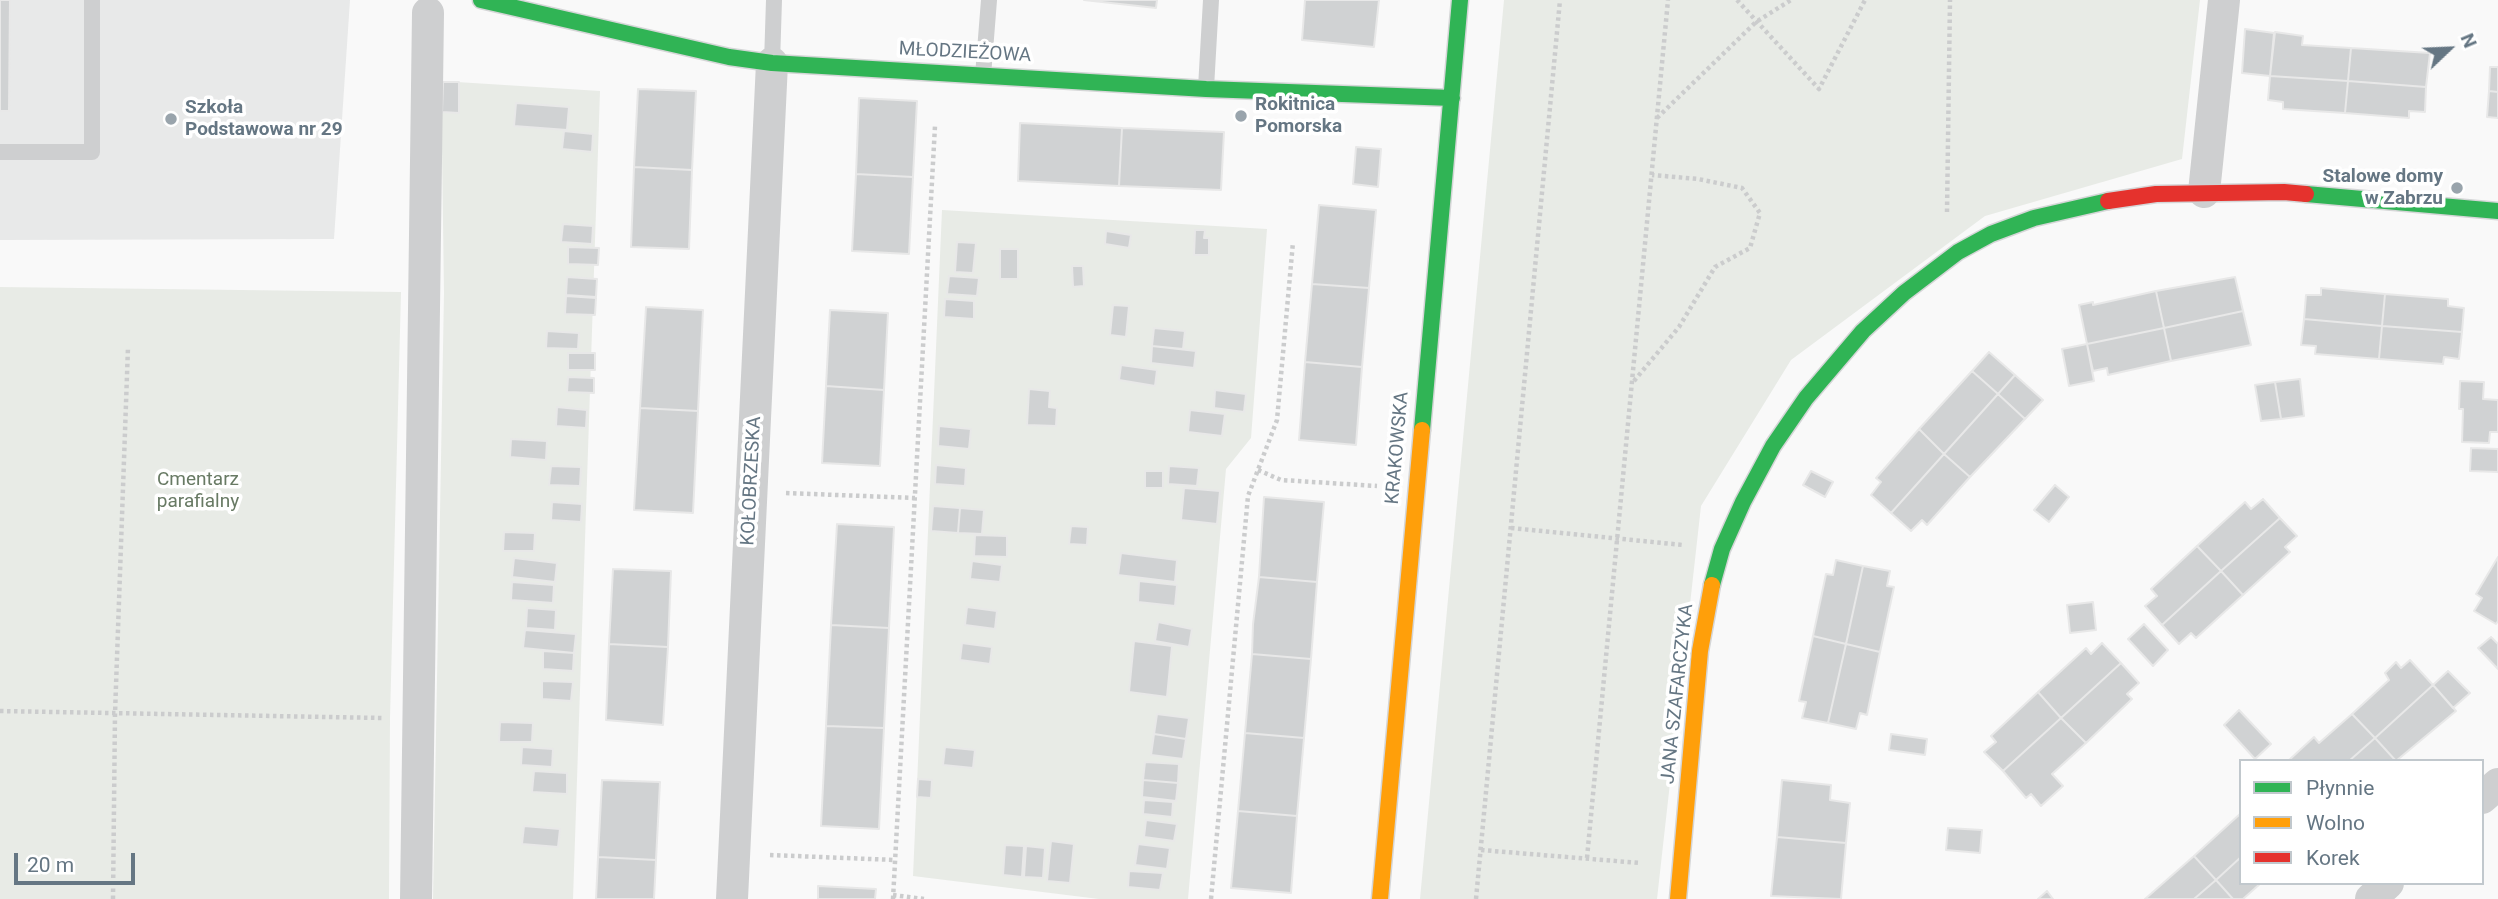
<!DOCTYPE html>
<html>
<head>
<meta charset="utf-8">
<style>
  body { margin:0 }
  #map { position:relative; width:2498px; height:899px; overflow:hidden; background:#f9f9f9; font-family:Roboto,sans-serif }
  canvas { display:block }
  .legend { position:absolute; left:2239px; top:759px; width:245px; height:126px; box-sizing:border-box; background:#fff; border:2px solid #c1c8cd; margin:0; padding:9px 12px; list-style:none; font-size:21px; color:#657683 }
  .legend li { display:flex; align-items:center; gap:14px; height:35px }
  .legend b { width:35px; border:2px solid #c1c8cd }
  .north { position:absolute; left:2414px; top:14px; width:70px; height:70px; -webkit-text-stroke:5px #fff; paint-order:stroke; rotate:67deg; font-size:19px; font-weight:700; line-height:28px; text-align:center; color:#657683 }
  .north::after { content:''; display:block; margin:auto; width:24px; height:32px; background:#657683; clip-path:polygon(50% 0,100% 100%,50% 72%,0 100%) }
  .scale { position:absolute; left:14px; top:853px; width:121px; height:32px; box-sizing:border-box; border:4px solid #657683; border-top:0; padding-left:9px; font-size:21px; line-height:24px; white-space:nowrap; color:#657683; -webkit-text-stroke:5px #fff; paint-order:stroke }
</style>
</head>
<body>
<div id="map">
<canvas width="2498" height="899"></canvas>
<ul class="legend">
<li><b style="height:9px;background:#30b455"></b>Płynnie</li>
<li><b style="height:9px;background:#ff9f0a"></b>Wolno</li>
<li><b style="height:9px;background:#e5322d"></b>Korek</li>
</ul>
<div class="north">N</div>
<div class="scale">20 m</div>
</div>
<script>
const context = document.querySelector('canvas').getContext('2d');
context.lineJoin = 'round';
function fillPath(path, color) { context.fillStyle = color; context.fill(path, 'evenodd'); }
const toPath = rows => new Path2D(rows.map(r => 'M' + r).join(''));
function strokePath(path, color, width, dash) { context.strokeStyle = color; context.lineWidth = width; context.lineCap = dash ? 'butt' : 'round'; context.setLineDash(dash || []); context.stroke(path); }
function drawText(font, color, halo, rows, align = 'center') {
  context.font = font + ' Roboto,sans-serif'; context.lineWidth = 7; context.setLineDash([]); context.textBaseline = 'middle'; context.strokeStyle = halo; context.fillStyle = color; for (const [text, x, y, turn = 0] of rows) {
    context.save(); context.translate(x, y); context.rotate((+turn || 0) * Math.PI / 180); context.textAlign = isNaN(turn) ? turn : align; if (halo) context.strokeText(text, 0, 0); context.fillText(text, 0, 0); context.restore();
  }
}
fillPath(toPath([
  [0,0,350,0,334,239,0,240]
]), '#e8e9e9');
fillPath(toPath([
  [1504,0,2200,0,2182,159,1985,216,1791,360,1701,506,1657,899,1420,899],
  [441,81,600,91,573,899,433,899,444,293],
  [942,210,1267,229,1251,438,1226,469,1188,899,1099,899,913,876],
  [0,287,401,292,390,718,389,899,0,899]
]), '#e8ebe6');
const building = toPath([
  [0,0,10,0,9,111,0,111,0,0],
  [1084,0,1157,0,1156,8,1084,0],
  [1305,0,1379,0,1374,47,1302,40,1305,0],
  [2245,29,2274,33,2270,76,2242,73,2245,29],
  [2275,32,2303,36,2302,45,2351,48,2348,81,2270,76,2275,32],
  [2351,48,2430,53,2426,87,2348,81,2351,48],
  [2490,67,2498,67,2498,92,2489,91,2490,67],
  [2270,76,2348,81,2345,113,2283,109,2283,102,2268,100,2270,76],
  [2348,81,2426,87,2425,112,2409,111,2409,118,2345,113,2348,81],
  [443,82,459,82,459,113,442,112,443,82],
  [638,89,696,91,692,170,634,167,638,89],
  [2489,91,2498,92,2498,118,2487,117,2489,91],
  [859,98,917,101,913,177,856,174,859,98],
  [516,103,569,107,567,130,514,126,516,103],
  [1020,123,1122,128,1119,186,1018,181,1020,123],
  [1122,128,1224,132,1221,190,1119,186,1122,128],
  [564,131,593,134,592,152,562,149,564,131],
  [1356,147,1381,149,1378,187,1353,184,1356,147],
  [634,167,692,170,689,249,631,247,634,167],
  [856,174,913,177,909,254,852,251,856,174],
  [1319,205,1376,210,1369,288,1312,284,1319,205],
  [563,224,593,226,592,244,561,242,563,224],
  [1195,230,1205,230,1204,238,1209,238,1209,255,1194,255,1195,230],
  [1106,231,1131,235,1129,248,1105,244,1106,231],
  [957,242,976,243,973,273,955,272,957,242],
  [568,247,599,248,598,265,568,264,568,247],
  [1000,249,1018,249,1018,279,1000,279,1000,249],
  [1072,266,1083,266,1084,286,1073,287,1072,266],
  [949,276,979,278,977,296,947,294,949,276],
  [567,277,597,279,596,297,566,295,567,277],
  [2235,277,2243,311,2164,328,2156,291,2235,277],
  [1312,284,1369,288,1362,367,1305,362,1312,284],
  [2321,288,2385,294,2382,326,2304,319,2306,295,2321,295,2321,288],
  [2156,291,2164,328,2087,344,2079,305,2093,302,2093,305,2156,291],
  [2385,294,2448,299,2448,306,2464,308,2462,332,2382,326,2385,294],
  [566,296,596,298,595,315,565,314,566,296],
  [945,299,974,301,974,319,944,317,945,299],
  [1113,305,1129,306,1126,337,1110,335,1113,305],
  [646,307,703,310,698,411,640,408,646,307],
  [830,310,888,313,884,390,826,386,830,310],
  [2243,311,2251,345,2171,361,2164,328,2243,311],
  [2304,319,2382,326,2379,359,2315,354,2316,346,2301,345,2304,319],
  [2382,326,2462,332,2459,359,2444,357,2443,364,2379,359,2382,326],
  [1154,328,1185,331,1183,349,1152,346,1154,328],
  [2164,328,2171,361,2108,375,2107,368,2093,371,2087,344,2164,328],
  [547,331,579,333,578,349,546,348,547,331],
  [2087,344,2094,381,2069,386,2062,349,2087,344],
  [1152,346,1196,351,1194,368,1151,363,1152,346],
  [1989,352,2015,375,1998,394,1972,371,1989,352],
  [568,353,595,353,595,370,568,370,568,353],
  [1305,362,1362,367,1356,445,1299,440,1305,362],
  [1121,365,1157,370,1155,386,1119,380,1121,365],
  [1972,371,1998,394,1944,454,1919,429,1972,371],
  [2015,375,2043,400,2025,419,1998,394,2015,375],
  [568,377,594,378,594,393,567,392,568,377],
  [2300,379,2304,416,2281,419,2275,382,2300,379],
  [2460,381,2484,382,2483,399,2498,400,2498,432,2490,432,2489,443,2462,442,2463,409,2459,409,2460,381],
  [2275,382,2281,419,2261,421,2255,385,2275,382],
  [826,386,884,390,880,466,822,463,826,386],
  [1029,389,1050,391,1049,407,1057,408,1056,426,1027,425,1029,389],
  [1215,390,1246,394,1244,412,1214,408,1215,390],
  [1998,394,2025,419,1970,477,1944,454,1998,394],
  [557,407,587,410,586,428,556,426,557,407],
  [640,408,698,411,693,513,634,510,640,408],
  [1190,410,1225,414,1222,436,1188,432,1190,410],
  [939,426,971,429,969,449,938,446,939,426],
  [1919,429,1944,454,1891,513,1871,495,1881,482,1876,478,1919,429],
  [511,439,547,441,546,460,510,457,511,439],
  [2471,448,2498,449,2498,472,2470,471,2471,448],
  [1944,454,1970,477,1927,525,1922,520,1911,531,1891,513,1944,454],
  [936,465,966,468,965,486,935,484,936,465],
  [551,466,581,467,580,486,549,485,551,466],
  [1169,466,1199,468,1197,486,1168,484,1169,466],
  [1145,471,1163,471,1163,488,1145,488,1145,471],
  [1811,471,1833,482,1825,497,1803,485,1811,471],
  [2055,485,2069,497,2049,522,2034,510,2055,485],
  [1184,488,1220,491,1217,524,1181,520,1184,488],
  [1264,497,1324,502,1317,582,1259,577,1264,497],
  [2263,499,2280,518,2221,571,2197,546,2245,502,2251,509,2263,499],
  [552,502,582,504,581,522,551,520,552,502],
  [933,506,960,508,958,533,931,531,933,506],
  [960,508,984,510,982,534,958,533,960,508],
  [2280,518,2297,536,2285,547,2290,552,2243,595,2221,571,2280,518],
  [837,524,894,527,889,628,831,625,837,524],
  [1071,526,1088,527,1087,545,1069,544,1071,526],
  [504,532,535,533,534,551,503,551,504,532],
  [975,535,1007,536,1007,557,974,556,975,535],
  [2197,546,2221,571,2162,625,2145,606,2157,596,2151,589,2197,546],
  [1121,553,1177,560,1175,582,1118,575,1121,553],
  [2498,557,2498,621,2496,624,2474,611,2482,598,2476,594,2498,557],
  [514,558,557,563,555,582,512,577,514,558],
  [1836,560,1863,566,1846,644,1813,636,1826,574,1833,575,1836,560],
  [972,561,1002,565,1000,582,970,579,972,561],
  [1863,566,1890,571,1887,586,1894,587,1880,652,1846,644,1863,566],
  [613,569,671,571,668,647,609,644,613,569],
  [2221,571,2243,595,2196,638,2191,633,2179,644,2162,625,2221,571],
  [1259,577,1317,582,1311,659,1252,654,1253,624,1259,577],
  [1139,581,1177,585,1175,606,1138,602,1139,581],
  [512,582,554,585,553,603,511,600,512,582],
  [2093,602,2096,630,2070,633,2067,605,2093,602],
  [967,607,997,611,995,629,965,625,967,607],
  [527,608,556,610,555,630,526,628,527,608],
  [1158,622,1192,629,1189,647,1155,641,1158,622],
  [2144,624,2168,650,2153,666,2128,639,2144,624],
  [831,625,889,628,884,728,826,726,831,625],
  [525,630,576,634,574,653,523,648,525,630],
  [1813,636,1846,644,1828,723,1802,718,1806,702,1799,701,1813,636],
  [2491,637,2498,644,2498,669,2478,648,2491,637],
  [1134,641,1172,646,1167,697,1129,692,1134,641],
  [962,643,992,647,990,664,960,660,962,643],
  [2102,643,2121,663,2061,718,2038,692,2086,648,2091,654,2102,643],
  [609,644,668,647,663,725,606,720,609,644],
  [1846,644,1880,652,1867,715,1860,713,1856,729,1828,723,1846,644],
  [543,651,574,653,573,671,543,669,543,651],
  [1252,654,1311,659,1304,738,1245,733,1252,654],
  [2410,660,2433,685,2375,738,2352,714,2389,680,2385,673,2396,662,2401,668,2410,660],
  [2121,663,2139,683,2127,694,2132,699,2086,743,2061,718,2121,663],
  [2448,671,2470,693,2453,708,2433,685,2448,671],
  [542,681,573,682,571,701,542,699,542,681],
  [2433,685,2456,711,2396,761,2375,738,2433,685],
  [2038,692,2061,718,2003,771,1984,752,1996,742,1991,736,2038,692],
  [2239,710,2271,744,2255,759,2224,725,2239,710],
  [1157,714,1189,718,1186,739,1154,734,1157,714],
  [2352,714,2375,738,2349,761,2288,761,2314,737,2319,743,2352,714],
  [2061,718,2086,743,2052,774,2063,786,2041,806,2031,794,2026,798,2003,771,2061,718],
  [500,722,533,723,532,742,499,742,500,722],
  [826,726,884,728,879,829,821,826,826,726],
  [1245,733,1304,738,1297,816,1238,811,1245,733],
  [1154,734,1186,739,1183,759,1151,755,1154,734],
  [1891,734,1927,739,1925,755,1889,750,1891,734],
  [2375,738,2396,761,2349,761,2375,738],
  [522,747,553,749,552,767,521,765,522,747],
  [945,747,975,750,973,768,943,765,945,747],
  [1145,762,1179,764,1178,783,1143,780,1145,762],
  [534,771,567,773,567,794,532,792,534,771],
  [918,779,932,780,931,798,917,797,918,779],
  [602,780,660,782,656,860,598,857,602,780],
  [1143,780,1178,783,1176,801,1142,797,1143,780],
  [1782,780,1831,785,1830,800,1850,803,1846,843,1777,837,1782,780],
  [1144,800,1173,802,1172,817,1143,814,1144,800],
  [1238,811,1297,816,1291,893,1231,888,1238,811],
  [2240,814,2241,857,2216,880,2194,856,2240,814],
  [1146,820,1177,824,1174,841,1144,837,1146,820],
  [524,826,560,829,558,847,522,844,524,826],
  [1948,828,1982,830,1980,853,1946,850,1948,828],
  [1777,837,1846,843,1841,899,1771,896,1777,837],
  [1051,841,1074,844,1070,883,1047,881,1051,841],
  [1138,844,1170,848,1167,869,1135,865,1138,844],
  [1005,845,1024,846,1022,877,1003,875,1005,845],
  [1026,846,1045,848,1043,878,1024,877,1026,846],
  [2194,856,2216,880,2194,899,2145,899,2194,856],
  [598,857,656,860,654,899,596,899,598,857],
  [2241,857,2241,883,2261,883,2243,899,2233,899,2216,880,2241,857],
  [1129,871,1163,873,1160,890,1128,887,1129,871],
  [2216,880,2233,899,2194,899,2216,880],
  [818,886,876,889,875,899,818,899,818,886],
  [2047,891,2053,899,2038,899,2047,891]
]);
fillPath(building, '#d0d2d3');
strokePath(building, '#e8e8e8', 2);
const fast = toPath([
  [481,0,729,57,772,63,1206,89,1452,98],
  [2306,194,2498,211],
  [1422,430,1460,0],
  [1712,585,1722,549,1743,502,1773,446,1806,398,1863,331,1904,293,1958,252,1991,234,2034,218,2108,201]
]);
const slow = toPath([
  [1380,899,1422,430],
  [1678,899,1700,651,1712,585]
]);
const jam = toPath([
  [2108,201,2156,194,2284,192,2306,194]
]);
strokePath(fast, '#d5d6d7', 19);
strokePath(slow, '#d5d6d7', 19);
strokePath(jam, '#d5d6d7', 19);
strokePath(toPath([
  [1737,0,1819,89,1865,0],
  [1657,118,1756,22,1791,0],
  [1947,212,1950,0],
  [1634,381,1679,327,1715,267,1750,248,1760,213,1742,188,1698,179,1652,175],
  [1258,470,1281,480,1377,486],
  [786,493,915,498],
  [1511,528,1683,545],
  [0,711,382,718],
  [1481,850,1640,863],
  [770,855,895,860],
  [1587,858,1668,0],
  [893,895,924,899],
  [113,899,115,714,128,347],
  [893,899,935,126],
  [1211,899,1248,496,1277,420,1293,242],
  [1476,899,1560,0]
]), '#cbcccd', 4.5, [3.5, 3.5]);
strokePath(toPath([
  [772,63,774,0],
  [983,76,989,0],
  [1206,88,1211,0],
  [0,152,92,152,92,0]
]), '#cecfd0', 16);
strokePath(toPath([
  [2204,192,2224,0],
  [2482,798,2498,784],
  [416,899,428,13],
  [732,899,772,63],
  [2371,899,2388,883]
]), '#cecfd0', 32);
strokePath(fast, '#30b455', 16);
strokePath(slow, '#ff9f0a', 16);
strokePath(jam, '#e5322d', 16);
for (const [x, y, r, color] of [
  [1241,116,7,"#99a4ac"],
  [171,119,7,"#99a4ac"],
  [2457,188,7,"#99a4ac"]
]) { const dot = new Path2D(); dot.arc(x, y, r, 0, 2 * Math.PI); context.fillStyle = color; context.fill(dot); strokePath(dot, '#fff', 2.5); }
drawText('19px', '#657683', '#fff', [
  ["MŁODZIEŻOWA",965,53,3],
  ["KRAKOWSKA",1398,448,-85],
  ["KOŁOBRZESKA",752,481,-87],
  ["JANA SZAFARCZYKA",1678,694,-84]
]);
drawText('bold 19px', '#657683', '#fff', [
  ["Rokitnica",1255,105],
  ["Pomorska",1255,127],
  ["Szkoła",185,108],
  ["Podstawowa nr 29",185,130],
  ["Stalowe domy",2443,177,"right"],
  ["w Zabrzu",2443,199,"right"]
], 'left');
drawText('19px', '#687a64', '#fff', [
  ["Cmentarz",198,480],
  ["parafialny",198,502]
]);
</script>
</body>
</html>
